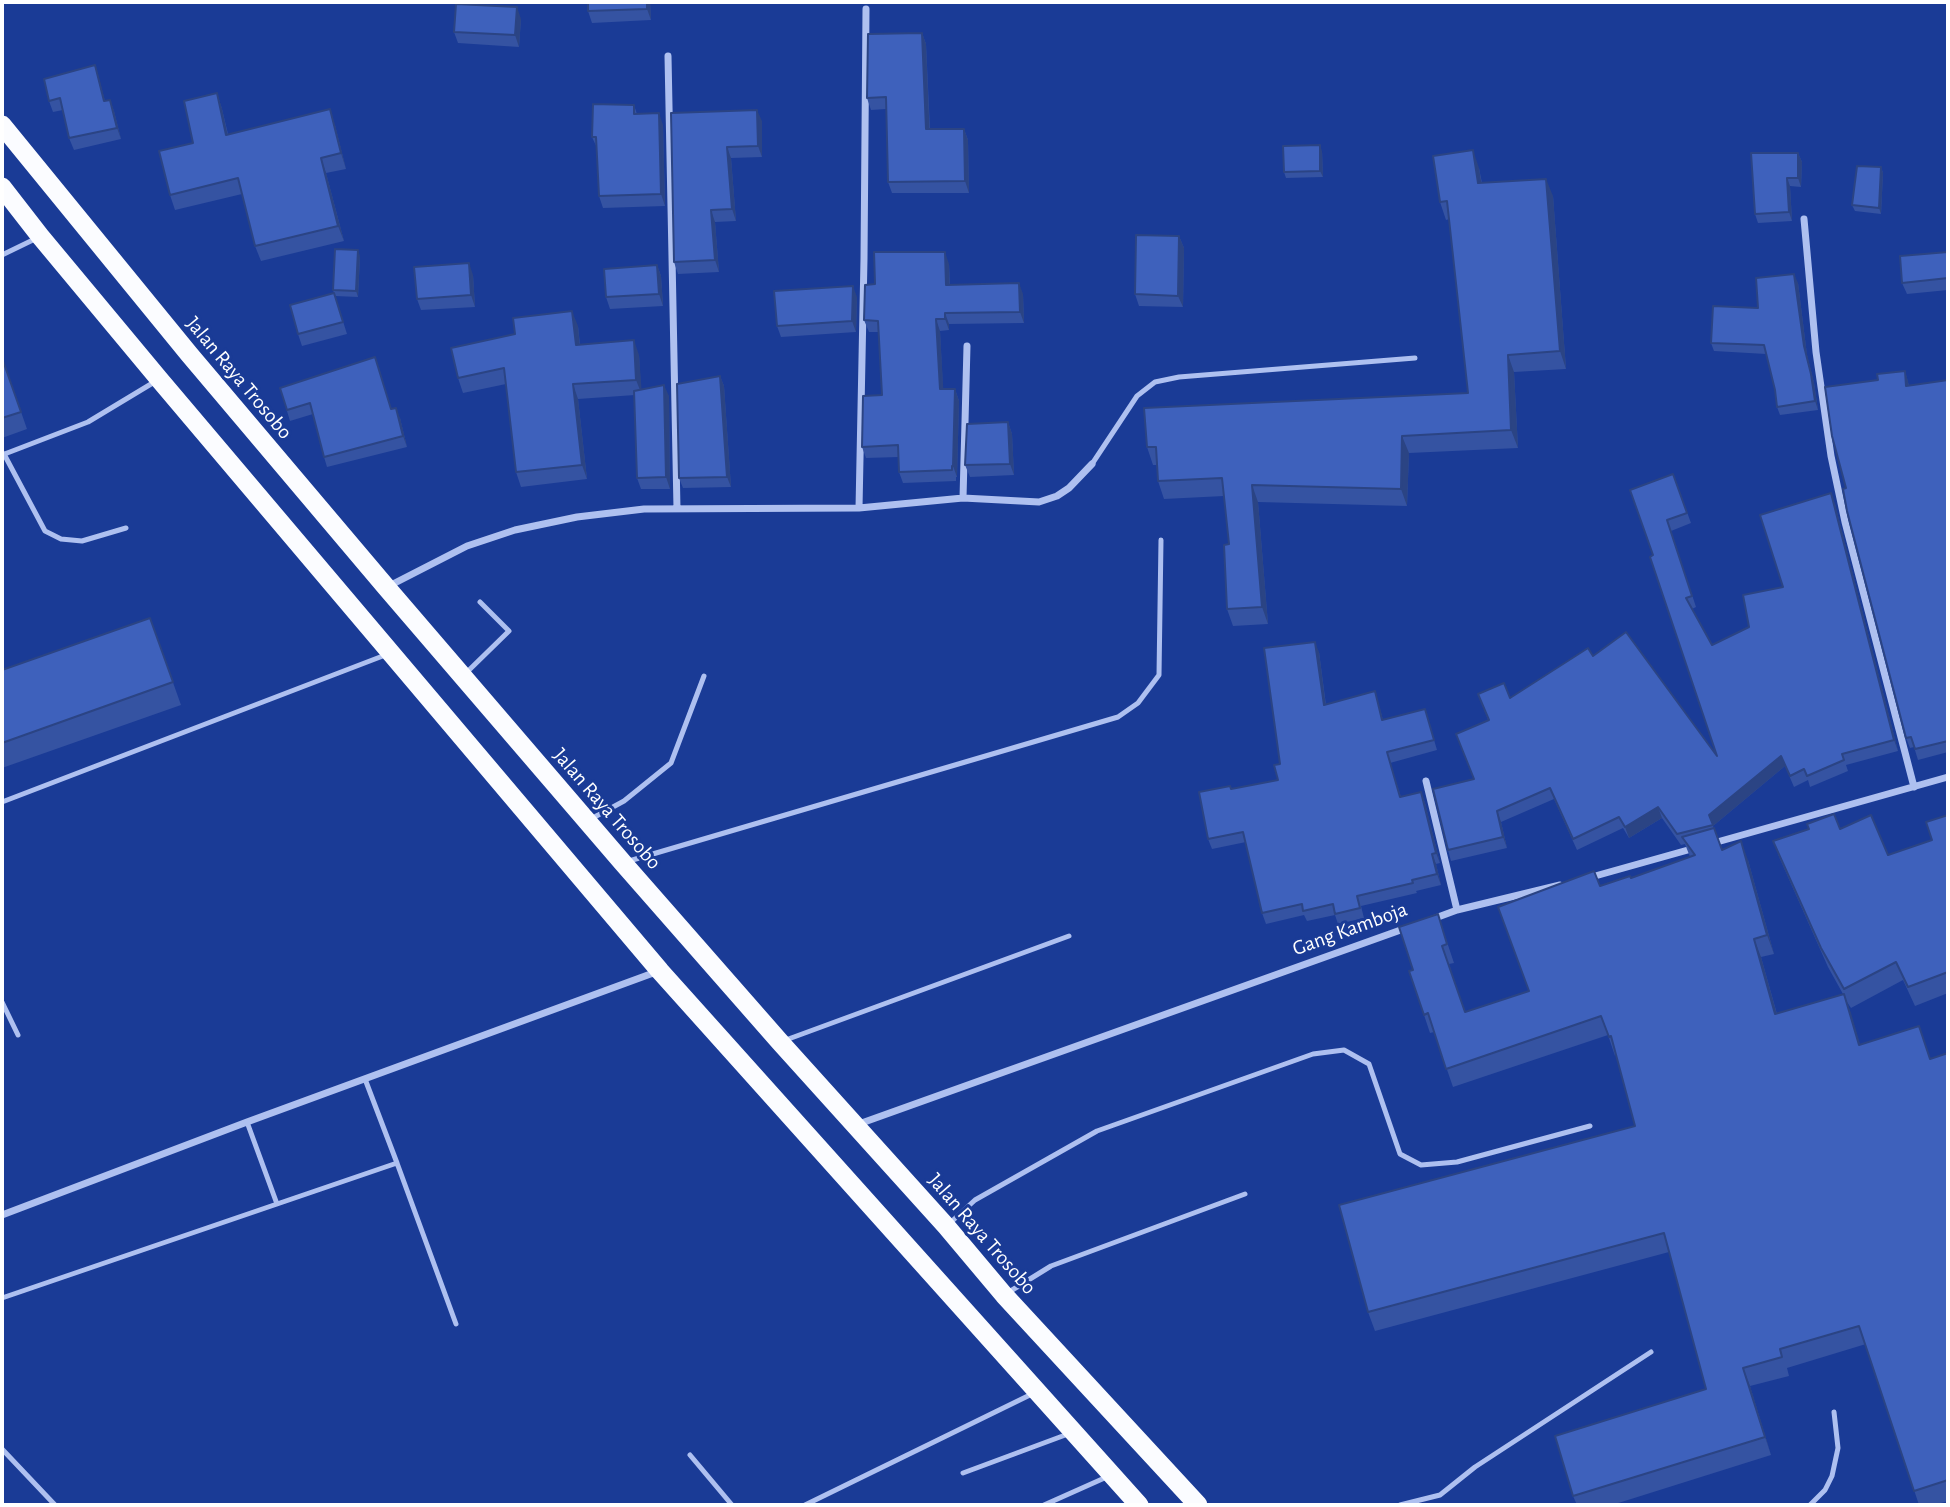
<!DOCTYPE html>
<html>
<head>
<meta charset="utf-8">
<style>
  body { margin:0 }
  #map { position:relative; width:1950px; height:1507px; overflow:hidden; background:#1a3b96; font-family:"Alegreya Sans",sans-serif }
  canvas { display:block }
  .frame { position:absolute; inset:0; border:4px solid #fff; pointer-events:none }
</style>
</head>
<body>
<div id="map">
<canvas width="1950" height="1507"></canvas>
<div class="frame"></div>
</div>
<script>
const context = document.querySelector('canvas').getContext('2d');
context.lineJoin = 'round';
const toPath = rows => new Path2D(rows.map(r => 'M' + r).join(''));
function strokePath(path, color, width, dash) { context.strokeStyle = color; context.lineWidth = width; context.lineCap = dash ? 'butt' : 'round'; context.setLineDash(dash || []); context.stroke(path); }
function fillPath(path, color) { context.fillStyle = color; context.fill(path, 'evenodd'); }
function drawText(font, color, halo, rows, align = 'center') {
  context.font = font + ' "Alegreya Sans",sans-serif'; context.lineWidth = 6; context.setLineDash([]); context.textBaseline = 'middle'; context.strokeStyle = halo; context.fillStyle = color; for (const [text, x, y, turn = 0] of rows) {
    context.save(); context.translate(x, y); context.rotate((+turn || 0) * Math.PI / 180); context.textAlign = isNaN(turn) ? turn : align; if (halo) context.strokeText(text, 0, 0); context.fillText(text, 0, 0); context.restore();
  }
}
strokePath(toPath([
  [2,255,37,238],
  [4,454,45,531,61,539,82,541,126,528],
  [2,455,88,422,156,381],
  [1092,464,1137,396,1155,382,1179,377,1415,358],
  [465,674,509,631,480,602],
  [2,802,388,654],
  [589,820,624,801,671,763,704,676],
  [629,861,1118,717,1138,703,1159,675,1161,540],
  [2,1002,18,1035],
  [783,1041,1069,936],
  [365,1079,397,1163],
  [247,1122,277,1204],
  [950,1223,975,1200,1097,1131,1313,1054,1344,1050,1369,1064,1400,1154,1421,1165,1457,1162,1590,1126],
  [1009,1292,1051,1266,1245,1194],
  [2,1298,397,1163,456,1324],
  [2,1449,55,1505],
  [690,1455,732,1505],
  [963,1473,1068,1434],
  [805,1505,1034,1393],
  [1044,1505,1109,1476],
  [1400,1505,1440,1495,1475,1467,1651,1352],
  [1810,1505,1825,1490,1832,1476,1838,1448,1834,1412]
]), '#aec0f0', 5);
strokePath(toPath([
  [668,56,677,509],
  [1804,219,1816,352,1831,456,1845,522,1914,787],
  [963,498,967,346],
  [859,508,864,259,866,9],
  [387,587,467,546,515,530,577,517,644,509,859,508,963,498,1039,502,1057,496,1069,488,1092,464],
  [1426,781,1457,910],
  [1710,844,1948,777],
  [1588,878,1695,848],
  [1430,920,1457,910,1560,885],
  [856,1125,1409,927],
  [2,1215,247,1122,656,972]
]), '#aec0f0', 7);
strokePath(toPath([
  [2,125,189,354,386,587,623,863,780,1042,946,1226,1004,1295,1198,1505],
  [2,187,40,236,159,379,660,971,1139,1505]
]), '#fbfcff', 19);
fillPath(toPath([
  [588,2,650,2,651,20,592,23,588,11],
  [521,19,519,47,458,43,454,32],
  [922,33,926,44,930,129,964,129,968,140,969,193,892,193,888,182,886,109,871,110,867,98],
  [95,65,105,101,110,100,114,111,121,139,74,150,69,138,63,110,53,112,49,101],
  [217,93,222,109,228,134,335,125,346,169,326,173,344,241,261,261,255,246,242,194,175,210,170,195],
  [634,105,637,114,663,125,665,206,603,208,599,196,597,148,592,137],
  [671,113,762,121,762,157,731,158,736,221,715,222,719,272,678,274,674,262],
  [1322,151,1323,177,1286,178,1284,172],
  [1798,153,1802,162,1801,187,1790,186,1792,221,1758,223,1755,214],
  [1881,167,1883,173,1881,214,1855,211,1852,205],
  [1479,168,1482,183,1553,196,1566,369,1514,372,1518,448,1409,453,1407,506,1258,502,1268,624,1233,626,1227,609,1229,544,1224,496,1164,499,1158,481,1157,465,1153,465,1147,447,1468,393,1449,219,1446,220,1440,202],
  [1179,236,1184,248,1183,307,1139,306,1135,294],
  [1948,252,1948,290,1907,294,1902,283],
  [360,256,358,297,335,296,347,334,302,346,298,334,334,293,333,290],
  [949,264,950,285,1023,294,1024,323,949,324,949,330,940,331,943,389,955,389,959,401,957,477,956,477,956,481,903,483,899,472,899,457,866,458,862,447,882,395,879,332,869,332,864,320,875,284],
  [657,265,661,276,663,306,610,309,606,297],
  [473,275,475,307,421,310,417,299],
  [1798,283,1807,355,1814,383,1818,410,1780,415,1777,407,1775,390,1766,354,1714,351,1711,343,1758,308],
  [857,297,856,332,781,337,777,326],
  [578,326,580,345,639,355,641,389,669,396,670,489,641,489,637,478,635,395,578,399,587,479,521,487,516,472,506,384,463,393,458,378],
  [2,357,27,429,2,438],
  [379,368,391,409,400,418,407,447,327,467,324,457,313,414,290,421,280,388],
  [1905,371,1909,386,1948,380,1948,752,1918,760,1914,747,1910,748,1906,738,1846,488,1878,380],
  [720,376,724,386,731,487,683,488,679,478],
  [1008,422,1012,434,1014,475,970,477,965,465],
  [1673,474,1691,523,1671,531,1696,607,1692,609,1712,645,1749,627,1783,587,1835,504,1898,751,1846,765,1848,771,1810,787,1808,780,1794,787,1785,766,1713,826,1722,850,1748,860,1774,954,1761,957,1777,1014,1843,994,1828,967,1780,859,1773,841,1840,829,1888,855,1932,840,1948,815,1948,993,1915,1006,1903,980,1851,1008,1847,1002,1860,1045,1931,1059,1948,1053,1948,1501,1934,1505,1919,1505,1866,1344,1787,1368,1789,1376,1750,1386,1771,1455,1612,1505,1577,1505,1573,1496,1706,1389,1669,1252,1375,1331,1368,1312,1635,1126,1616,1055,1615,1056,1608,1035,1453,1087,1434,1032,1430,1033,1424,1015,1413,970,1444,933,1454,963,1449,964,1465,1012,1529,991,1600,886,1631,878,1690,857,1685,844,1681,845,1662,818,1629,838,1623,828,1577,850,1554,799,1501,822,1507,848,1451,861,1448,850,1474,779,1488,720,1478,694,1510,698,1593,656,1717,756,1653,555],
  [150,618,181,705,2,768,2,670],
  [1319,652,1326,705,1375,691,1383,720,1425,709,1437,750,1390,763,1401,797,1421,792,1425,803,1440,863,1436,864,1441,885,1416,891,1417,893,1361,906,1364,918,1338,924,1335,915,1307,921,1304,915,1266,924,1262,913,1246,842,1212,849,1208,839,1278,780,1280,764]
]), '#3553a2');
fillPath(toPath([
  [647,2,650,2,651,20,647,9],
  [517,7,521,19,519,47,515,35],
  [922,33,926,44,930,141,926,129],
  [95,65,99,77,108,113,104,101],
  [217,93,222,109,231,150,226,135],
  [110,100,114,111,121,139,117,128],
  [330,109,335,125,346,169,341,153],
  [757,110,762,121,762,157,758,146],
  [659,113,663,125,665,206,661,194],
  [964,129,968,140,969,193,965,181],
  [1320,145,1322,151,1323,177,1320,171],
  [727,147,731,158,736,221,732,209],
  [1473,150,1479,168,1484,200,1478,183],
  [1798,153,1802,162,1801,187,1798,178],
  [321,158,326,173,344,241,338,226],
  [1881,167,1883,173,1881,214,1879,208],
  [1787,178,1790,186,1792,221,1789,212],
  [1546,179,1553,196,1566,369,1560,351],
  [711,210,715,222,719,272,715,260],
  [1179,236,1184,248,1183,307,1178,296],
  [358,250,360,256,358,297,356,291],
  [945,252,949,264,950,296,946,285],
  [469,263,473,275,475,307,471,295],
  [657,265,661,276,663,306,659,294],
  [1794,274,1798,283,1807,355,1814,383,1818,410,1815,401,1804,346],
  [1019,283,1023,294,1024,323,1020,312],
  [853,286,857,297,856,332,852,321],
  [572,311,578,326,581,360,576,345],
  [945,313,949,324,949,330,945,319],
  [936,319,940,331,944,401,940,389],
  [634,340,639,355,642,395,636,380],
  [1508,355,1514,372,1518,448,1511,430],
  [1905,371,1908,381,1910,396,1906,386],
  [720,376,724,386,731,487,727,477],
  [573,384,578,399,587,479,582,465],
  [664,385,669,396,670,489,666,477],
  [955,389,959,401,957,477,953,466],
  [396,408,400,418,407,447,403,436],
  [1008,422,1012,434,1014,475,1010,464],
  [1402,436,1409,453,1407,506,1401,489],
  [1252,485,1258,502,1268,624,1262,607],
  [1831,493,1835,504,1898,751,1894,740],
  [1315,642,1319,652,1327,715,1324,705],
  [1781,756,1785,766,1713,826,1709,815],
  [1421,792,1425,803,1440,863,1436,853],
  [1658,807,1662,818,1629,838,1625,827],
  [1497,811,1501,822,1507,848,1503,837],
  [1741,841,1748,860,1774,954,1767,935],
  [1432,854,1436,864,1441,885,1437,874],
  [1754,939,1761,957,1782,1033,1775,1014],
  [1844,994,1851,1013,1866,1064,1859,1045],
  [1743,1368,1750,1386,1771,1455,1765,1437]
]), '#2b4484');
const building = toPath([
  [588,2,647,2,647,9,588,11,588,2],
  [456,4,517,7,515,35,454,32,456,4],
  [922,33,926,129,964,129,965,181,888,182,886,97,867,98,868,34,922,33],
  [95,65,104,101,110,100,117,128,69,138,60,98,49,101,44,79,95,65],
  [217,93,226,135,330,109,341,153,321,158,338,226,255,246,238,178,170,195,159,151,193,143,184,101,217,93],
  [593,104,634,105,634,114,659,113,661,194,599,196,596,137,592,137,593,104],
  [757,110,758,146,727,147,732,209,711,210,715,260,674,262,671,113,757,110],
  [1320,145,1320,171,1284,172,1283,146,1320,145],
  [1473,150,1478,183,1546,179,1560,351,1508,355,1511,430,1402,436,1401,489,1252,485,1262,607,1227,609,1224,545,1229,544,1222,478,1158,481,1156,447,1147,447,1144,408,1468,393,1447,201,1440,202,1433,156,1473,150],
  [1751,153,1798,153,1798,178,1787,178,1789,212,1755,214,1751,153],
  [1857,166,1881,167,1879,208,1852,205,1857,166],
  [1136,235,1179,236,1178,296,1135,294,1136,235],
  [335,249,358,250,356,291,333,290,335,249],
  [874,252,945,252,946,285,1019,283,1020,312,945,313,945,319,936,319,940,389,955,389,953,466,952,466,952,470,899,472,898,445,862,447,863,396,882,395,878,321,864,320,865,285,875,284,874,252],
  [1948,252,1948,278,1902,283,1900,256,1948,252],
  [469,263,471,295,417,299,414,267,469,263],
  [657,265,659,294,606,297,604,269,657,265],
  [1794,274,1804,346,1811,374,1815,401,1777,407,1775,390,1764,345,1711,343,1713,306,1758,308,1756,278,1794,274],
  [853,286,852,321,777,326,774,291,853,286],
  [334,293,343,322,298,334,290,305,334,293],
  [572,311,576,345,634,340,636,380,573,384,582,465,516,472,504,368,458,378,451,348,515,334,513,318,572,311],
  [375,357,391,409,396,408,403,436,324,457,310,403,287,410,280,388,375,357],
  [2,358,21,412,2,418,2,358],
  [1905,371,1906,386,1948,380,1948,741,1915,749,1911,737,1906,738,1847,511,1843,489,1846,488,1832,436,1825,387,1878,380,1877,374,1905,371],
  [720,376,727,477,679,478,677,384,720,376],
  [664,385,666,477,637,478,634,391,664,385],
  [1008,422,1010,464,965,465,967,424,1008,422],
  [1673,474,1687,513,1667,520,1692,596,1686,598,1712,645,1749,627,1743,595,1783,587,1760,515,1831,493,1894,740,1842,754,1844,760,1807,776,1804,769,1790,776,1781,756,1709,815,1713,825,1677,834,1658,807,1625,827,1619,817,1573,839,1550,788,1497,811,1503,837,1448,850,1433,789,1474,779,1456,734,1489,720,1478,694,1504,683,1510,698,1588,648,1593,656,1626,632,1717,756,1650,557,1653,555,1630,490,1673,474],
  [150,618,173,682,2,743,2,670,150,618],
  [1315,642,1324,705,1375,691,1382,720,1425,709,1434,740,1387,752,1400,797,1421,792,1436,853,1432,854,1437,874,1412,880,1413,883,1357,896,1360,908,1335,914,1333,904,1303,911,1302,904,1262,913,1243,832,1208,839,1199,792,1230,786,1231,789,1278,780,1274,765,1280,764,1264,648,1315,642],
  [1834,814,1840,829,1871,815,1888,855,1932,840,1926,822,1948,815,1948,972,1908,987,1896,962,1844,989,1821,948,1773,841,1809,829,1807,824,1834,814],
  [1714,828,1722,850,1741,841,1767,935,1754,939,1775,1014,1844,994,1859,1045,1919,1026,1930,1059,1948,1053,1948,1480,1914,1491,1859,1326,1780,1349,1782,1357,1743,1368,1765,1437,1573,1496,1555,1436,1706,1389,1664,1233,1368,1312,1339,1205,1635,1126,1611,1036,1609,1037,1601,1016,1446,1069,1428,1013,1424,1015,1409,971,1413,970,1399,927,1438,914,1447,944,1442,946,1465,1012,1529,991,1498,907,1594,871,1600,886,1630,876,1631,878,1695,855,1682,837,1714,828]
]);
fillPath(building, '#3e61bc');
strokePath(building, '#2b4484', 2);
drawText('21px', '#fff', '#1a3b96', [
  ["Jalan Raya Trosobo",239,378,50],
  ["Jalan Raya Trosobo",607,809,49],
  ["Gang Kamboja",1350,929,-20],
  ["Jalan Raya Trosobo",982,1234,49]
]);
</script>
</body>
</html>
